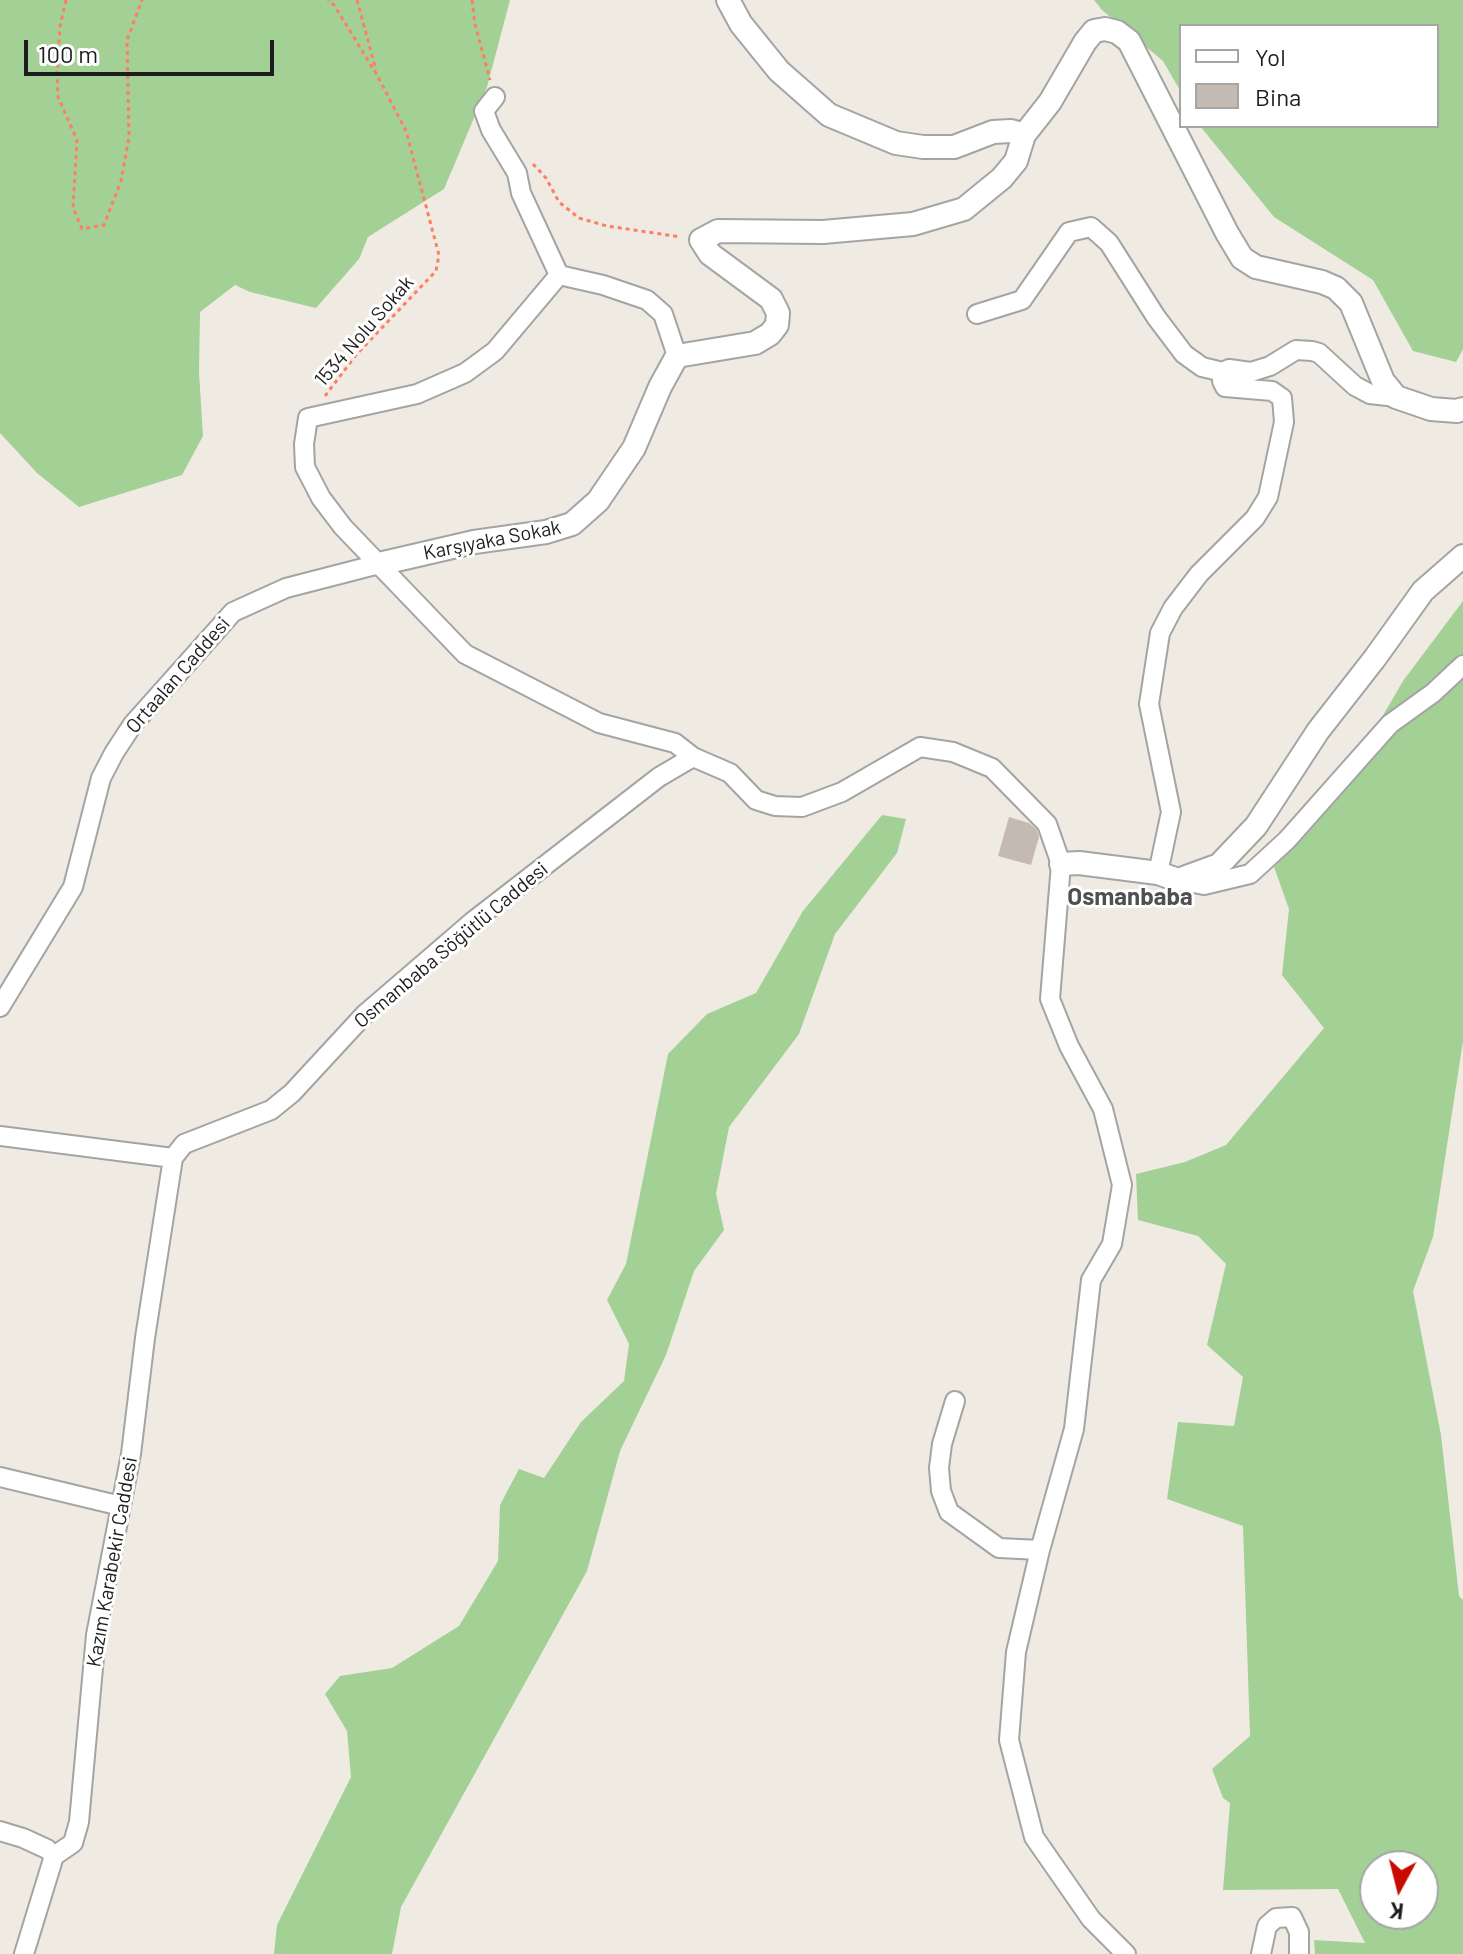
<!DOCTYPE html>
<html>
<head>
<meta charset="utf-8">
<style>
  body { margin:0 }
  #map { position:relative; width:1463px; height:1954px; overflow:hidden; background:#efebe2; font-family:Barlow,sans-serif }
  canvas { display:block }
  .legend { position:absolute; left:1179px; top:24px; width:260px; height:104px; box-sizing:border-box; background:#fff; border:2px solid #a5a5a5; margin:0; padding:10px 14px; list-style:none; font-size:24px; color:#1d1d1d }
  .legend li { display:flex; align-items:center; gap:16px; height:40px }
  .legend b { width:40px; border:2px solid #a5a5a5 }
  .north { position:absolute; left:1359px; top:1850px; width:80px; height:80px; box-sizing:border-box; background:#fff; border:2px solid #a5a5a5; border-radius:50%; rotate:187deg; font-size:22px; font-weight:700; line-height:32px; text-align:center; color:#1d1d1d }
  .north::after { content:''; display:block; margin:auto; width:28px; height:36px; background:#ca0c00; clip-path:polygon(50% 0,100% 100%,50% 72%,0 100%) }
  .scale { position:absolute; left:24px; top:40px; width:250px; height:36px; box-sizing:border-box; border:4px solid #1d1d1d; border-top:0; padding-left:10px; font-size:24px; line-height:28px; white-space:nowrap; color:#1d1d1d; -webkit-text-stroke:6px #fff; paint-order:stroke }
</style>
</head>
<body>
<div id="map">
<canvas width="1463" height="1954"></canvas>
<ul class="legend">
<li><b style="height:10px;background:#fff"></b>Yol</li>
<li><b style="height:22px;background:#c4bab2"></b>Bina</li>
</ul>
<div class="north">K</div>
<div class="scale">100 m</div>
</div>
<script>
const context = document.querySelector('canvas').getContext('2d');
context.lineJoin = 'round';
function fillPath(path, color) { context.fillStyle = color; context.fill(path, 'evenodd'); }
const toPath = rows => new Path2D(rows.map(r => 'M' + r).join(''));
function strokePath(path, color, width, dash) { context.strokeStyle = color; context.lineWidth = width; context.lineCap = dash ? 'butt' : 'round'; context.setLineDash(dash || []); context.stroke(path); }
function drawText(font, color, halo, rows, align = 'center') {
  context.font = font + ' Barlow,sans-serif'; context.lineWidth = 6; context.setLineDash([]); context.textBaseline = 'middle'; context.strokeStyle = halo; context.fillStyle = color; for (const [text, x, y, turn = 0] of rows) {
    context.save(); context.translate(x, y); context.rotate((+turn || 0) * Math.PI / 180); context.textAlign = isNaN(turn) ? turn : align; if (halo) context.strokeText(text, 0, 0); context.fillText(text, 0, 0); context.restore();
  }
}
fillPath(toPath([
  [0,0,510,0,487,87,444,189,368,237,359,259,316,308,250,292,235,285,200,312,199,372,203,436,182,475,79,507,37,473,0,433],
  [1094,0,1463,0,1463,349,1456,362,1413,351,1373,280,1274,217,1200,126,1437,126,1437,26,1181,26,1181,92,1163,61,1102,10],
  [1463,601,1463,1041,1433,1237,1413,1291,1441,1435,1459,1596,1463,1600,1463,1954,1315,1954,1314,1940,1365,1943,1338,1889,1223,1890,1230,1803,1223,1798,1212,1769,1250,1736,1243,1526,1167,1499,1178,1422,1234,1426,1243,1377,1207,1345,1226,1264,1198,1236,1138,1220,1136,1174,1185,1162,1226,1145,1324,1028,1282,975,1289,909,1274,867,1304,836,1350,772,1403,681],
  [1375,1866,1423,1866,1423,1914,1375,1914],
  [882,815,906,819,897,853,835,934,799,1034,729,1127,716,1194,724,1230,694,1271,666,1355,620,1451,587,1571,401,1907,392,1954,274,1954,277,1925,351,1777,347,1731,325,1694,340,1676,392,1668,459,1626,498,1561,500,1505,519,1469,544,1478,581,1422,624,1381,629,1344,607,1300,626,1264,668,1054,707,1014,756,993,803,911]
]), '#a3d095');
fillPath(toPath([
  [1009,817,1029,823,1037,830,1039,837,1031,865,998,856]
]), '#c4bab2');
const minor = toPath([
  [495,97,484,111,491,130,517,173,521,193,559,275],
  [977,314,1022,300,1069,232,1091,227,1109,243,1156,317,1184,354,1202,367,1223,372],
  [677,356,663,314,647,300,603,285,559,275,495,351,465,373,417,394,308,418,304,444,305,467,321,498,343,527,465,654,599,723,675,743,693,757,730,773,756,800,775,806,802,807,842,792,920,747,953,752,992,768,1047,824,1061,864,1050,999,1069,1046,1103,1109,1122,1185,1112,1244,1091,1280,1074,1429,1040,1550,1016,1652,1009,1740,1034,1837,1091,1919,1126,1954],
  [1158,873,1171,812,1149,704,1160,633,1173,608,1199,574,1255,518,1268,497,1284,422,1282,398,1272,391,1225,387,1222,381,1223,372,1229,369,1251,372,1270,366,1296,350,1312,351,1319,353,1355,386,1370,394,1396,397],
  [1178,880,1204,885,1250,874,1287,840,1390,724,1433,693,1463,665],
  [0,1007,73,887,101,778,114,753,133,724,233,612,286,588,379,564],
  [0,1136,173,1158],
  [955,1401,942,1444,939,1468,941,1491,949,1512,999,1548,1040,1550],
  [0,1477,121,1506],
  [0,1831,23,1838,47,1849,54,1856],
  [24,1954,54,1856,73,1843,79,1822,96,1635,131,1454,145,1338,173,1158,184,1144,271,1110,292,1093,365,1014,472,922,659,777,693,757],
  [1261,1954,1267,1926,1276,1918,1292,1917,1299,1932,1299,1954]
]);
const tertiary = toPath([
  [728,0,741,24,779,71,829,115,896,143,923,147,954,147,993,132,1011,131,1024,135],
  [379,564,474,542,546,532,572,524,598,501,634,448,660,387,677,356,755,343,770,334,777,325,778,313,771,299,710,254,701,240,718,231,823,232,913,224,964,209,1002,178,1016,161,1024,135,1050,102,1085,42,1094,31,1105,29,1117,32,1129,41,1227,233,1242,258,1256,267,1322,282,1336,288,1351,303,1383,381,1396,397,1431,409,1457,411,1463,409],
  [1061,864,1079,863,1158,873,1178,880,1219,865,1256,826,1318,731,1375,658,1423,591,1463,556]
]);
strokePath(minor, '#a4a4a4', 22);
strokePath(tertiary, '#a4a4a4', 26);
strokePath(toPath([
  [66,0,60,26,57,74,58,97,77,140,73,208,82,229,104,225,121,181,129,137,127,40,142,0],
  [357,0,376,70],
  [472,0,475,24,490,80],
  [533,164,546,178,559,202,579,218,607,226,681,237],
  [325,396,356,355,436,271,439,255,406,131,377,75,334,5,328,0]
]), '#ff7d64', 3, [4, 4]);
strokePath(minor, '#fff', 18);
strokePath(tertiary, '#fff', 22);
drawText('20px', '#1d1d1d', '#fff', [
  ["1534 Nolu Sokak",364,331,-49],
  ["Karşıyaka Sokak",492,540,-11],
  ["Ortaalan Caddesi",178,675,-49],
  ["Osmanbaba Söğütlü Caddesi",451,945,-40],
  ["Kazım Karabekir Caddesi",112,1562,-80]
]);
drawText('bold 24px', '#505050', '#fff', [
  ["Osmanbaba",1130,897]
]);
</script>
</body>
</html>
